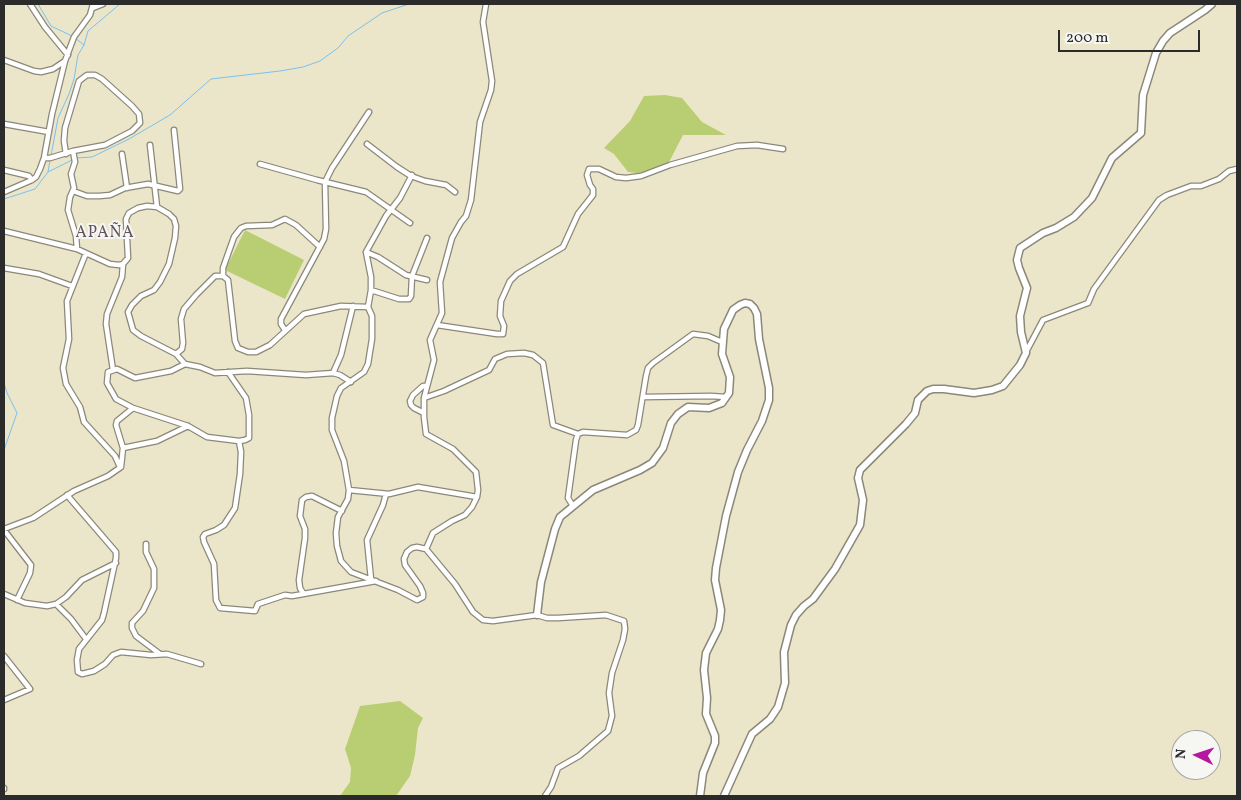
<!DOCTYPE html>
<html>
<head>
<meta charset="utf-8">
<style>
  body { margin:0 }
  #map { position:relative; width:1241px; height:800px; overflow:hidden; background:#ebe6ca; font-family:Vollkorn,serif }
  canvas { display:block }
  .frame { position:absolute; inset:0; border:5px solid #2b2b2b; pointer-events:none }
  .north { position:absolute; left:1171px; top:730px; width:50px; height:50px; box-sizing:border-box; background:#f6f6f2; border:1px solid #a5a5a2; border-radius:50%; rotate:274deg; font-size:14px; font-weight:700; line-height:20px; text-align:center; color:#2b2b2b }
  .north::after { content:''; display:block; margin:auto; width:18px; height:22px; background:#b5179e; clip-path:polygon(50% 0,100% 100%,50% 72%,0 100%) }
  .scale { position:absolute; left:1058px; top:30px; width:142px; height:22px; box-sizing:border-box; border:2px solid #2b2b2b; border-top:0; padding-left:6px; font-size:15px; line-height:18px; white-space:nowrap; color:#2b2b2b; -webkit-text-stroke:4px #f6f6f2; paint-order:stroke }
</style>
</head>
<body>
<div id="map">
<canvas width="1241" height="800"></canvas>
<div class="frame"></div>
<div class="north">N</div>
<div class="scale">200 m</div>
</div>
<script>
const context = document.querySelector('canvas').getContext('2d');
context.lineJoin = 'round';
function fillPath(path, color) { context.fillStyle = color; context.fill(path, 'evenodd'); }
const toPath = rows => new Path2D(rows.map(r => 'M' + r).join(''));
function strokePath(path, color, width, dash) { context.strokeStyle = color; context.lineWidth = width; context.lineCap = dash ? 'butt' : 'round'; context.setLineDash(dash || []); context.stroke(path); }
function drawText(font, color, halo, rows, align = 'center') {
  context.font = font + ' Vollkorn,serif'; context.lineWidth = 4; context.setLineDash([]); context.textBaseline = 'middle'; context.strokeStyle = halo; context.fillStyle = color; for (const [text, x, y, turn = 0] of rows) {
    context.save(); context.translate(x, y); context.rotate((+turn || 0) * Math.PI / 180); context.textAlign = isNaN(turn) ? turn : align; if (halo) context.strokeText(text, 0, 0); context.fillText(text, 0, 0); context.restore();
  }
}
fillPath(toPath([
  [665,95,682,98,702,122,726,135,683,135,667,166,646,174,628,172,614,154,604,148,630,121,644,96],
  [245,230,304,260,285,299,225,270],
  [400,701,423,718,418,728,415,755,410,776,396,796,340,796,350,782,351,768,345,749,360,706]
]), '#b9ce72');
strokePath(toPath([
  [38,4,51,26,72,36],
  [75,38,84,45],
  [51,156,58,118,69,94,74,79,78,55,84,45,88,31,120,4],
  [48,172,76,158,92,157,129,139,170,115,211,79,280,71,303,67,320,61,338,48,348,36,382,13,409,4],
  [4,199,35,189,48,172,50,160],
  [4,383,7,393,17,413,4,450]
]), '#79c0f1', 1);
const street = toPath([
  [30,4,45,27,68,55],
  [93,8,103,4],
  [4,60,34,71,41,72,53,69,65,61],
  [4,124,49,132],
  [367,144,397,167,411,176,425,181,446,185,455,192],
  [150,145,157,207],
  [66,154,64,141,65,128,79,81,87,75,95,75,102,79,132,106,139,114,140,123,132,131,105,145,73,151],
  [122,154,127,188],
  [44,158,50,158,73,151,75,162,71,174,74,188,70,197,68,210,76,236,77,249],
  [260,164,317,180,366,192,410,223],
  [4,170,29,176,32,180],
  [412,175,400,198,386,216,366,252,371,277,371,290,368,307,372,316,372,339,368,364,364,372,341,388,337,396,332,418,332,430,344,461,349,490,348,499,338,517,336,533,337,546,341,561,351,572,398,590,417,600,423,597,423,593,420,586,405,565,404,559,407,552,412,548,417,547,426,549,455,584,473,612,483,620,493,621,537,615,547,618,558,618,606,615,624,621,625,629,623,640,612,673,609,693,612,716,608,731,579,756,558,768,551,787,545,796],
  [73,191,87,196,99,196,110,195,125,188,148,184,178,191,180,189,174,130],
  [4,192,32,180,36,177,40,169,44,158,52,114,65,61,74,37,90,15,93,4],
  [4,231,77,249,110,264,119,265,123,264,128,258,126,219,129,213,138,208,147,206,157,207,169,214,174,219,176,226,175,238,169,264,160,282,154,290,141,296,132,305,128,312,133,330,141,336,176,354,185,364,200,367,215,373,247,371,306,375,333,373,340,375,351,382],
  [366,252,378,257,406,275,427,280],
  [86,253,67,301,69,339,63,368,66,384,80,407,84,422,115,456,120,467],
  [4,268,39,274,72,286],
  [223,276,223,268,234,237,241,228,246,226,272,225,285,219,296,225,320,247],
  [371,290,399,299,409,299,411,296,412,276,427,238],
  [437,325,497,334,503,334,504,326,500,316,501,301,510,281,517,274,563,247,578,214,593,195,593,189,590,185,587,175,589,169,599,169,616,177,626,178,641,176,670,165,737,146,757,145,783,149],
  [285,330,281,324,281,319,324,239,326,229,325,182,332,168,369,112],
  [1026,352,1043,320,1088,303,1094,289,1159,200,1167,195,1191,186,1201,186,1219,179,1229,171,1237,169],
  [176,354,182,349,183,343,181,319,184,309,196,295,215,276,223,276,228,280,235,341,238,348,248,352,256,352,270,345,304,314,341,306,368,307],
  [113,370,106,324,107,314,122,277,123,264],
  [333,373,341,355,353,306],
  [644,397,711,396,726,397],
  [424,398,444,391,489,370,495,359,507,354,524,353,533,355,543,363,553,425,578,434,583,432,627,435,636,430,638,425,646,376,648,368,653,363,693,334,708,336,722,342],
  [133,408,188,426,207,437,239,441,245,440,249,438,249,415,246,398,228,372],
  [424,413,414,408,411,405,410,401,413,395,423,386,427,386],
  [239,441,241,452,240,474,235,508,224,525,216,530,205,534,203,537,204,542,214,564,216,600,220,608,255,611,258,604,285,595,292,596,376,581],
  [123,448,157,441,188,426],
  [349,490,389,494,418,487,477,497],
  [67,495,116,552,116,558,104,613,102,620,79,649,77,660,78,672,82,674,94,671,105,664,113,655,121,652,151,655,167,654,201,664],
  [573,506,568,498,576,440,578,434],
  [4,529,33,518,74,491,108,476,121,467,123,448,116,425,117,421,133,408,116,399,107,383,108,372,117,369,135,378,171,371,185,364],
  [4,530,31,565,30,573,17,600],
  [146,544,146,552,154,569,154,588,143,611,132,623,132,628,136,636,160,654],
  [426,549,433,533,452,521,465,515,472,507,477,497,478,490,476,472,453,449,426,434,424,417,424,398,434,360,430,340,442,313,440,282,452,238,461,222,466,216,471,200,480,122,491,90,492,81,483,22,486,4],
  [371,579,367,540,383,505,386,494],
  [303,593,300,588,299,580,305,538,305,529,300,516,302,500,306,497,312,496,342,511],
  [4,594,25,603,47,606,56,604,66,597,82,580,116,563],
  [56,604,71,619,86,639],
  [4,656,30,689,4,700],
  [4,789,4,788]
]);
const secondary = toPath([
  [537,615,541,582,555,529,560,517,593,490,640,470,652,463,663,448,671,423,678,414,688,407,709,408,722,403,729,393,730,377,722,354,724,329,733,310,740,305,745,303,750,304,754,308,757,314,759,339,769,388,769,400,762,421,747,450,738,472,726,516,716,568,715,580,721,610,720,620,718,629,706,653,704,670,707,698,706,714,715,736,715,743,703,773,700,796],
  [724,796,752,734,770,719,778,707,785,683,784,652,791,625,796,615,804,606,813,599,835,569,860,525,863,500,858,478,860,470,906,424,915,413,918,400,927,391,933,389,944,389,974,393,992,390,1003,386,1020,365,1026,353,1021,332,1020,316,1027,288,1019,268,1017,260,1020,248,1043,233,1056,228,1074,217,1092,198,1112,158,1141,133,1143,95,1156,53,1163,41,1170,33,1205,10,1212,4]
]);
strokePath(street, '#8b887a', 7);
strokePath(secondary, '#8b887a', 9);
strokePath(street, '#fff', 4.5);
strokePath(secondary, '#fff', 6);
context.letterSpacing = '1px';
drawText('16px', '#63535f', '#f6f6f2', [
  ["APAÑA",105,234]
]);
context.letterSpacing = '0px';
</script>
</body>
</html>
